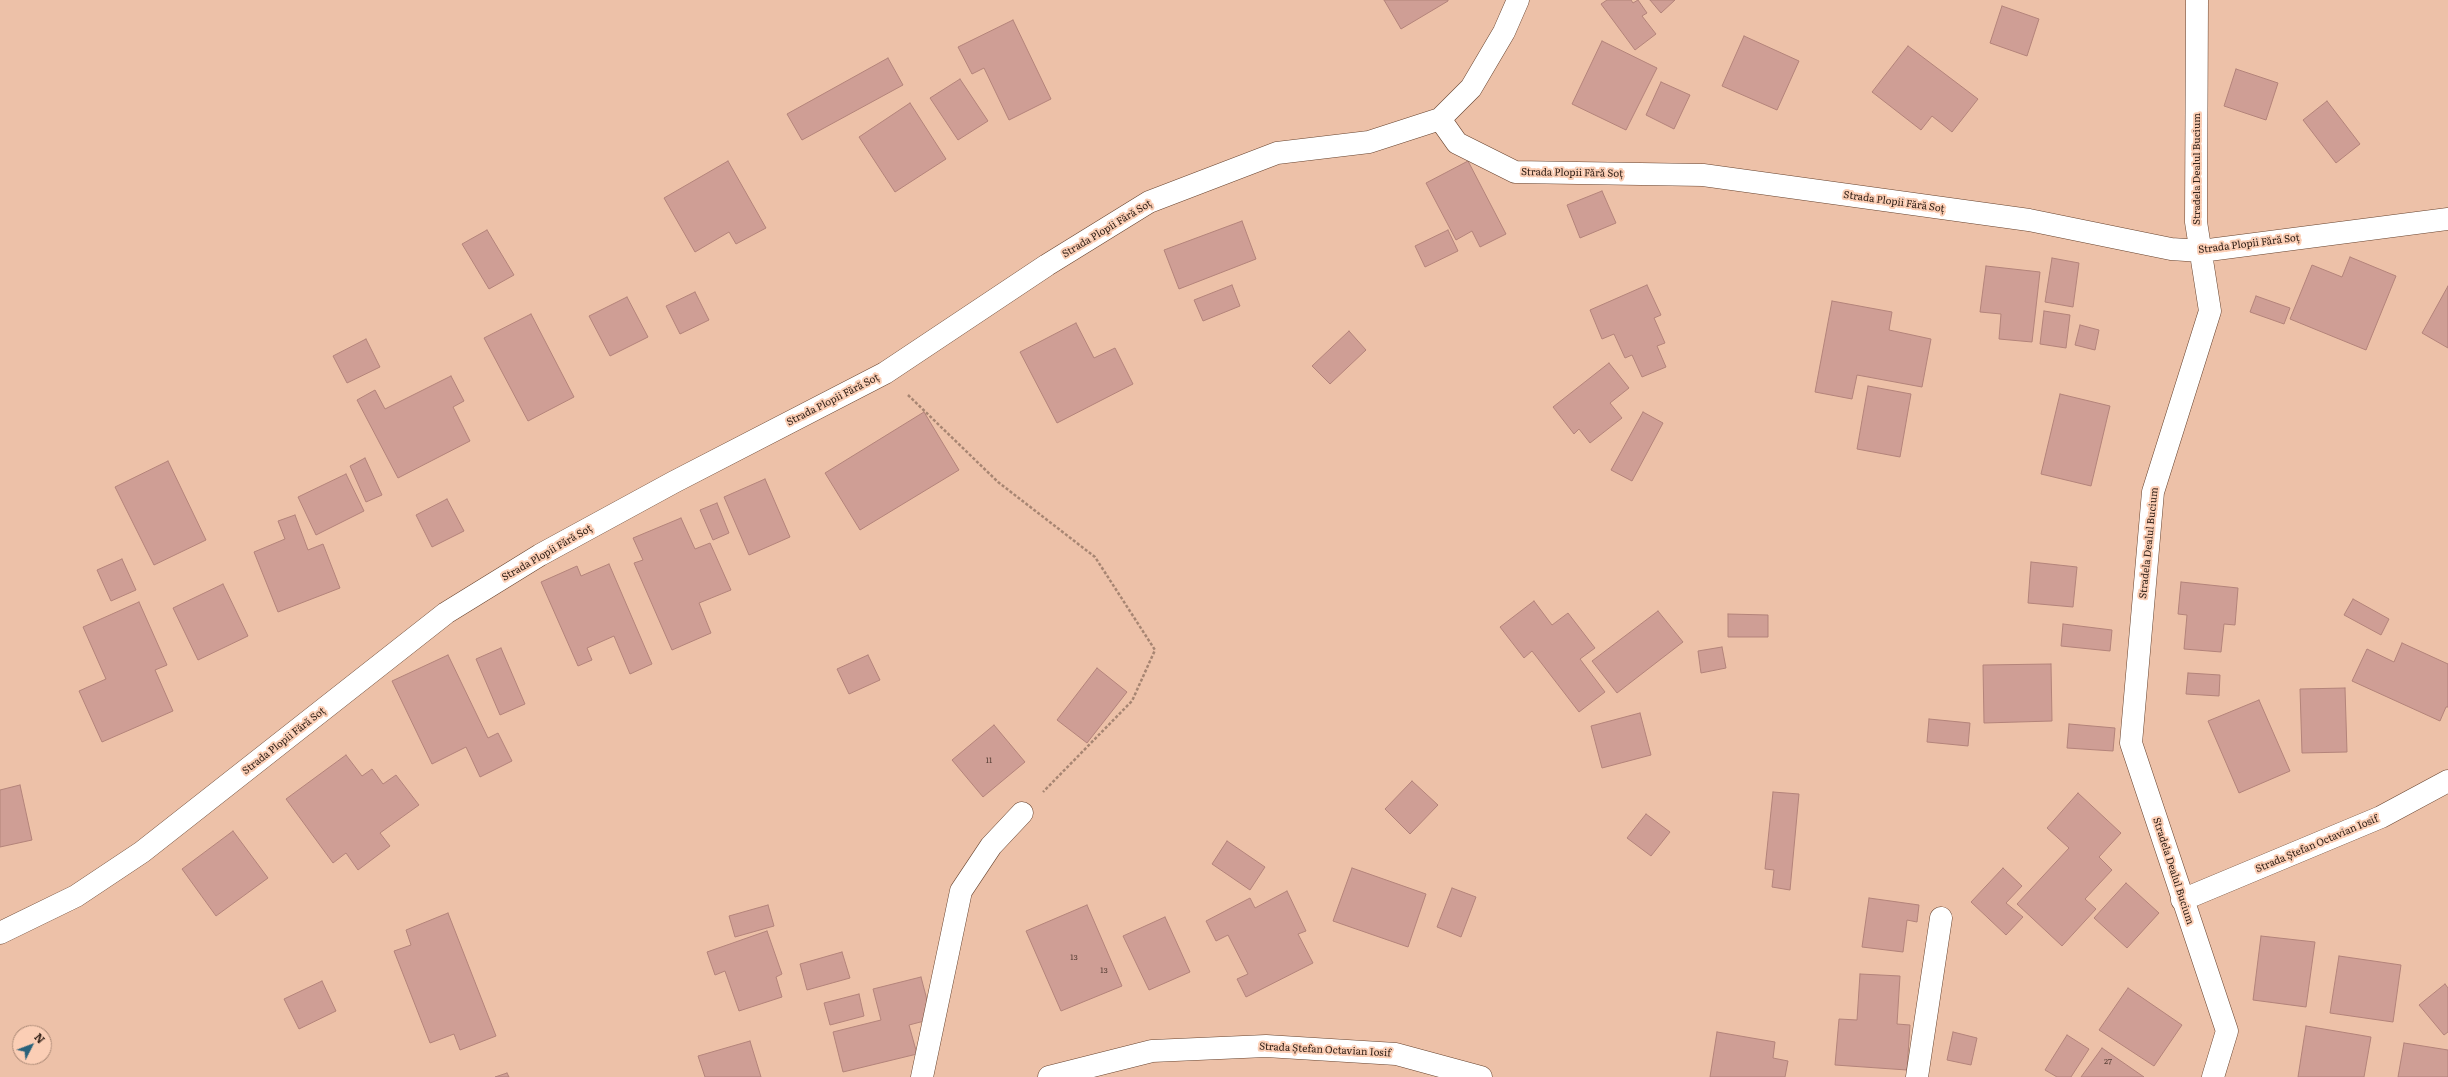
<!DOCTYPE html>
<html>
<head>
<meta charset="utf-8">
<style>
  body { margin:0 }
  #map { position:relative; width:2448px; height:1077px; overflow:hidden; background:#edc1a8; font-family:Literata,serif }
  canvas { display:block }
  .north { position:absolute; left:12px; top:1025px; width:40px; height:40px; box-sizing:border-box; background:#fbceb5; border:1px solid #ab8976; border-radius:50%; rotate:48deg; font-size:11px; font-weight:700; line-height:16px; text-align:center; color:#322118 }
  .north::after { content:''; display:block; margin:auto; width:14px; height:18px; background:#29627b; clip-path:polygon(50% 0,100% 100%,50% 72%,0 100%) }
</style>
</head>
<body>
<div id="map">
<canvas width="2448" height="1077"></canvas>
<div class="north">N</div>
</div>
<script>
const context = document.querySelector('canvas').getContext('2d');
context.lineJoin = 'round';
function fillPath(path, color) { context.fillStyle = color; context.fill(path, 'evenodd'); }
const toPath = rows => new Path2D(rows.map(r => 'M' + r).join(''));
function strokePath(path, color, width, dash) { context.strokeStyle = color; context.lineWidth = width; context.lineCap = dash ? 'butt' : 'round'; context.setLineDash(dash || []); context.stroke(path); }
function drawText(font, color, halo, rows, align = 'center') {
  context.font = font + ' Literata,serif'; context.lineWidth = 4; context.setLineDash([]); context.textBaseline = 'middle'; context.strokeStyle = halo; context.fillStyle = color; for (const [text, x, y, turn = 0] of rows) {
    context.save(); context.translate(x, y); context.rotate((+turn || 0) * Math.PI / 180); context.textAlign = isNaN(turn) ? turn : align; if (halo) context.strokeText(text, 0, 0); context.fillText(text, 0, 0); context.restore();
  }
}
const building = toPath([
  [1384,0,1448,0,1448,1,1401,29,1384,0],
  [1607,0,1631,0,1633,3,1638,0,1647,13,1642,16,1656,34,1635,50,1601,4,1607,0],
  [1650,0,1675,0,1661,13,1650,0],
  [2002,6,2039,19,2027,56,1990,43,2002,6],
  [1013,20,1051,99,1009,120,984,68,972,74,958,47,1013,20],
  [1744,36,1799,61,1777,110,1722,86,1744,36],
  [1602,41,1657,68,1626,130,1572,104,1602,41],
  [1908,46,1978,99,1952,132,1932,116,1921,130,1872,92,1908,46],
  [888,58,903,85,802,140,787,114,888,58],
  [2236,69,2278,83,2266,120,2224,106,2236,69],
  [960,79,988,121,958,140,930,98,960,79],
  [1661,82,1690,95,1674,129,1646,115,1661,82],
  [2327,101,2360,144,2336,163,2303,120,2327,101],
  [910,103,946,159,895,192,859,137,910,103],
  [728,161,766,228,736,244,729,232,695,252,664,198,728,161],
  [1468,161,1506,234,1480,247,1472,231,1456,240,1426,183,1468,161],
  [1602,191,1616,223,1580,238,1567,205,1602,191],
  [1242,221,1256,259,1179,289,1164,250,1242,221],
  [487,230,514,275,489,289,462,244,487,230],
  [1448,230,1458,251,1425,267,1415,246,1448,230],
  [2350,257,2396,276,2366,350,2290,319,2312,265,2342,277,2350,257],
  [2052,258,2079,263,2073,307,2045,302,2052,258],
  [1986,266,2040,272,2032,342,1999,339,2001,314,1980,312,1986,266],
  [1232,285,1240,306,1203,321,1194,300,1232,285],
  [1647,285,1661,315,1654,318,1665,343,1657,346,1666,367,1642,377,1632,355,1625,358,1614,334,1602,339,1590,310,1647,285],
  [2448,286,2448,348,2422,333,2448,286],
  [695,292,709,320,680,334,666,306,695,292],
  [2256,296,2290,308,2284,324,2250,312,2256,296],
  [627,297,648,337,610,356,589,316,627,297],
  [1832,301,1892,312,1889,330,1931,339,1922,387,1857,375,1852,399,1815,392,1832,301],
  [2044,311,2070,315,2066,348,2040,344,2044,311],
  [531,314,574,397,528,421,484,338,531,314],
  [1076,323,1094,358,1115,348,1133,384,1057,423,1020,352,1076,323],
  [2080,325,2099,330,2095,350,2075,345,2080,325],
  [1349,331,1366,350,1330,384,1312,366,1349,331],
  [366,339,380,367,347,383,333,356,366,339],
  [1609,363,1629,388,1610,403,1622,418,1590,443,1579,429,1574,434,1553,407,1609,363],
  [451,376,464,401,453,407,470,441,398,478,357,400,375,390,385,409,451,376],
  [1868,386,1911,394,1900,457,1857,449,1868,386],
  [2060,394,2110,406,2091,486,2041,474,2060,394],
  [924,412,959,470,860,530,825,473,924,412],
  [1643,412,1663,423,1632,481,1611,470,1643,412],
  [365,458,382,495,366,502,350,466,365,458],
  [168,461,206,540,154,565,115,487,168,461],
  [346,474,364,511,316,535,298,497,346,474],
  [765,479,790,537,749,555,724,497,765,479],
  [447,499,464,531,432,547,416,515,447,499],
  [717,503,729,533,713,540,700,510,717,503],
  [295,515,308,550,323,544,340,588,278,612,254,552,285,539,278,521,295,515],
  [681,518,695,549,710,543,731,590,699,603,711,633,672,650,634,563,643,560,633,538,681,518],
  [122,559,136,590,111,601,97,570,122,559],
  [2031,562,2077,567,2073,607,2028,603,2031,562],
  [609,564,652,664,630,674,614,636,587,648,592,660,578,666,541,582,577,566,581,576,609,564],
  [2181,582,2238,588,2235,625,2224,624,2221,652,2184,649,2187,615,2178,614,2181,582],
  [223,584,248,636,198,660,173,608,223,584],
  [2353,599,2389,619,2381,635,2344,615,2353,599],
  [1534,601,1552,625,1568,613,1595,648,1580,659,1605,692,1579,712,1532,651,1524,658,1500,627,1534,601],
  [139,602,167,665,155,670,173,711,102,742,79,691,106,679,83,627,139,602],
  [1658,611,1683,642,1617,693,1592,661,1658,611],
  [1728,614,1768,615,1768,637,1728,637,1728,614],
  [2063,624,2112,630,2110,651,2061,646,2063,624],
  [2402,643,2448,664,2448,707,2446,707,2440,721,2352,681,2367,649,2394,662,2402,643],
  [1722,647,1726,668,1701,673,1698,651,1722,647],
  [501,648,525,704,500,715,476,659,501,648],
  [448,655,488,738,498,733,512,761,480,777,466,747,432,764,392,681,448,655],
  [868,655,880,680,849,694,837,669,868,655],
  [2051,664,2052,721,1984,723,1983,665,2051,664],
  [1097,668,1127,692,1087,743,1057,720,1097,668],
  [2188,673,2220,675,2219,696,2186,694,2188,673],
  [2345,688,2347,752,2302,753,2300,689,2345,688],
  [2259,700,2290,771,2239,793,2208,721,2259,700],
  [1640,713,1651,755,1602,768,1591,726,1640,713],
  [1929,719,1970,723,1968,746,1927,742,1929,719],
  [2069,724,2115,728,2113,751,2067,748,2069,724],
  [994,725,1025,762,983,797,952,760,994,725],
  [346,755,362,776,372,769,383,784,396,775,419,805,380,833,390,846,358,870,346,853,333,863,286,799,346,755],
  [1412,781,1438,805,1410,834,1385,809,1412,781],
  [20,785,32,840,0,847,0,790,20,785],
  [1773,792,1799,794,1790,890,1772,887,1774,870,1765,869,1773,792],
  [2078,793,2121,833,2099,857,2112,870,2085,899,2096,909,2062,946,2017,904,2069,848,2047,828,2078,793],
  [1646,814,1670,832,1651,856,1627,838,1646,814],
  [233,831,268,878,216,916,182,869,233,831],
  [1227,841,1265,867,1250,890,1212,864,1227,841],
  [1352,868,1426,894,1408,947,1333,921,1352,868],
  [2003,868,2022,886,2006,903,2023,917,2006,935,1971,902,2003,868],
  [2126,883,2159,913,2127,948,2094,918,2126,883],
  [1452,888,1476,897,1461,937,1437,927,1452,888],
  [1287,891,1306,931,1298,934,1313,963,1246,997,1237,979,1248,974,1228,935,1216,941,1206,921,1250,898,1255,908,1287,891],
  [1869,898,1919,905,1917,922,1907,920,1903,952,1862,947,1869,898],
  [768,905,774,926,735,937,729,916,768,905],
  [1087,905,1122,986,1061,1011,1026,931,1087,905],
  [448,913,496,1036,460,1050,454,1034,430,1043,394,951,411,945,406,930,448,913],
  [1165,917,1190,972,1149,990,1123,936,1165,917],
  [767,931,782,974,776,977,782,997,739,1011,725,971,715,975,707,952,767,931],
  [2261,936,2315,942,2306,1007,2253,1000,2261,936],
  [842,952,850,978,807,990,800,964,842,952],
  [2339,956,2401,965,2393,1022,2330,1013,2339,956],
  [1860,974,1900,976,1897,1024,1910,1025,1907,1070,1835,1065,1839,1019,1857,1020,1860,974],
  [921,977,932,1019,909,1025,917,1054,843,1072,833,1032,881,1020,873,989,921,977],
  [322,981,336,1011,299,1029,284,999,322,981],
  [2445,984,2448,988,2448,1032,2444,1035,2419,1005,2445,984],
  [2128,988,2182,1025,2154,1066,2099,1030,2128,988],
  [859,994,864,1016,830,1025,824,1003,859,994],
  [2306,1026,2371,1037,2364,1077,2298,1077,2306,1026],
  [1717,1032,1775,1042,1773,1058,1788,1061,1785,1077,1710,1077,1717,1032],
  [1953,1032,1977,1038,1971,1065,1947,1060,1953,1032],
  [2067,1035,2089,1049,2071,1077,2057,1077,2045,1070,2067,1035],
  [750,1041,761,1077,705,1077,698,1056,750,1041],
  [2404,1043,2448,1050,2448,1077,2398,1077,2404,1043],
  [2102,1048,2144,1077,2081,1077,2102,1048],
  [507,1073,509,1077,495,1077,507,1073]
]);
fillPath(building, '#cf9e95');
strokePath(building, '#b3837a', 1);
const minor = toPath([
  [2197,0,2196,222,2210,311,2153,492,2131,743,2227,1031,2213,1077],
  [1440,119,1457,143,1515,172,1703,175,2029,220,2171,249,2201,251,2448,219],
  [2182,900,2381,817,2448,781],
  [0,933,76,896,142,852,446,613,540,555,674,482,885,373,1047,265,1149,202,1277,153,1369,142,1440,119,1471,88,1504,32,1518,0],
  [922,1077,961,891,991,846,1022,813],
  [1049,1077,1152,1051,1266,1046,1396,1054,1481,1077],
  [1917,1077,1941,918]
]);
strokePath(minor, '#67422d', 23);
strokePath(toPath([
  [908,395,998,482,1095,557,1155,650,1132,701,1043,792]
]), '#a78572', 2.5, [3, 2]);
strokePath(minor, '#fff', 22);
drawText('8px', '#594037', null, [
  ["11",989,761],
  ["13",1074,958],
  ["13",1104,971],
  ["27",2108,1062]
]);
drawText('10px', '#322118', '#fbceb5', [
  ["Stradela Dealul Bucium",2197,169,-90],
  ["Strada Plopii Fără Soț",1572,173,1],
  ["Strada Plopii Fără Soț",1894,202,8],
  ["Strada Plopii Fără Soț",1107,229,-31],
  ["Strada Plopii Fără Soț",2249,244,-7],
  ["Strada Plopii Fără Soț",833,400,-27],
  ["Stradela Dealul Bucium",2149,543,-84],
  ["Strada Plopii Fără Soț",547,553,-30],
  ["Strada Plopii Fără Soț",284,741,-38],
  ["Strada Ștefan Octavian Iosif",2317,844,-23],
  ["Stradela Dealul Bucium",2173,871,72],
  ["Strada Ștefan Octavian Iosif",1325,1050,3]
]);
</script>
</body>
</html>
